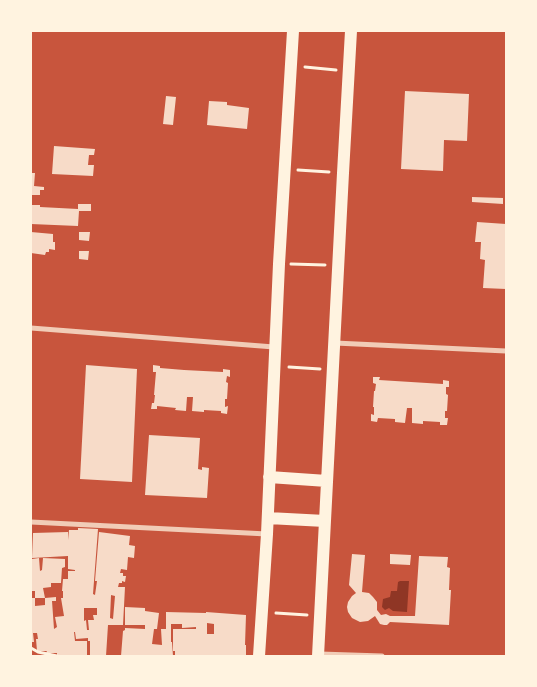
<!DOCTYPE html>
<html>
<head>
<meta charset="utf-8">
<style>
  body { margin:0 }
  #map { position:relative; width:537px; height:687px; overflow:hidden; background:#c8553d; font-family:Inter,sans-serif }
  canvas { display:block }
  .frame { position:absolute; inset:0; border:32px solid #fff3e0; pointer-events:none }
</style>
</head>
<body>
<div id="map">
<canvas width="537" height="687"></canvas>
<div class="frame"></div>
</div>
<script>
const context = document.querySelector('canvas').getContext('2d');
context.lineJoin = 'round';
function fillPath(path, color) { context.fillStyle = color; context.fill(path, 'evenodd'); }
const toPath = rows => new Path2D(rows.map(r => 'M' + r).join(''));
function strokePath(path, color, width, dash) { context.strokeStyle = color; context.lineWidth = width; context.lineCap = dash ? 'butt' : 'round'; context.setLineDash(dash || []); context.stroke(path); }
fillPath(toPath([
  [400,581,409,581,407,612,393,611,389,608,385,610,382,607,383,599,390,597,391,591,397,591,398,582]
]), '#8f3625');
fillPath(toPath([
  [405,91,469,94,467,141,444,140,443,171,401,169],
  [166,96,176,97,173,125,163,124],
  [209,101,227,102,227,105,249,108,247,129,207,125],
  [54,146,95,149,94,155,89,155,88,165,94,165,93,176,52,174],
  [31,173,35,173,34,186,44,187,44,190,40,190,40,195,31,195],
  [472,197,503,198,503,204,472,202],
  [78,204,91,204,91,211,79,211,78,226,31,224,31,205,40,205,40,207,78,209],
  [477,222,506,224,506,289,483,288,485,260,480,259,481,242,475,242],
  [31,232,53,234,53,242,55,242,55,250,49,249,49,252,46,252,45,255,31,253],
  [79,232,90,232,89,241,79,240],
  [79,251,89,251,88,260,79,259],
  [86,365,137,369,132,482,80,479],
  [153,365,160,366,160,368,184,370,223,372,223,369,230,370,230,377,227,376,226,382,228,383,227,399,225,399,225,407,228,406,227,414,221,413,221,411,204,410,204,412,192,411,193,397,187,397,186,411,175,410,176,408,157,406,157,409,151,409,152,403,154,403,155,395,154,395,156,372,153,372],
  [373,377,380,377,379,380,443,384,443,380,449,381,449,387,446,387,446,394,448,395,447,411,445,411,445,418,448,418,447,425,440,425,440,422,423,421,423,424,412,423,412,408,407,408,405,423,395,422,395,419,378,418,377,422,371,421,371,414,374,415,374,407,373,407,374,391,375,391,376,384,373,383],
  [149,435,200,438,198,469,202,470,202,467,209,468,207,498,145,495],
  [78,528,98,529,93,594,95,595,97,581,95,581,99,532,130,536,129,545,135,546,134,558,128,557,127,570,121,569,120,573,123,573,123,576,126,576,125,582,122,581,122,583,119,583,118,587,125,587,123,625,108,625,106,656,90,656,90,641,88,641,88,638,76,639,75,632,74,632,75,641,87,641,87,656,57,656,57,653,46,653,47,651,37,651,36,639,38,639,37,633,33,633,34,642,31,642,31,598,35,598,35,606,45,605,45,598,56,597,56,601,52,601,54,629,57,627,55,617,64,616,61,598,63,598,63,591,62,591,63,579,68,579,68,571,75,571,75,570,68,569,68,556,32,558,33,533,68,532,68,540,69,530,78,530],
  [111,595,115,596,113,619,110,618],
  [84,608,97,608,97,615,93,615,94,620,88,620,89,630,87,630,86,620,84,621],
  [352,554,365,555,362,592,369,593,373,597,377,602,377,610,381,615,386,614,390,616,415,616,419,556,448,557,447,567,450,568,449,590,451,590,449,625,390,622,387,625,384,625,380,624,375,616,368,621,360,622,352,618,348,612,347,607,348,602,352,596,356,593,349,585],
  [390,554,411,555,410,565,390,564],
  [39,558,40,571,42,570,43,558,65,559,65,567,62,568,61,583,51,583,51,587,43,588,45,598,35,598,35,591,31,591,31,563,32,559],
  [125,607,145,608,145,611,159,613,157,629,154,629,152,644,162,645,161,629,166,629,166,612,206,613,206,612,246,615,245,645,246,645,246,656,175,656,175,651,173,651,173,629,196,629,196,627,182,628,182,624,171,624,171,642,172,642,173,656,121,656,123,631,125,630,125,628,145,629,145,625,125,625],
  [207,623,214,624,214,634,207,634]
]), '#f7dbc8');
strokePath(toPath([
  [305,67,336,70],
  [298,170,329,172],
  [291,264,325,265],
  [289,367,320,369],
  [276,613,307,615],
  [31,648,38,652,57,656]
]), '#fff3e0', 3);
strokePath(toPath([
  [31,328,274,347],
  [335,343,506,351],
  [31,522,267,534],
  [320,654,382,656]
]), '#f1ccb7', 5);
strokePath(toPath([
  [269,477,327,481],
  [268,518,325,521],
  [259,656,267,534,279,264,293,31],
  [318,656,343,173,351,31]
]), '#fff3e0', 12);
</script>
</body>
</html>
